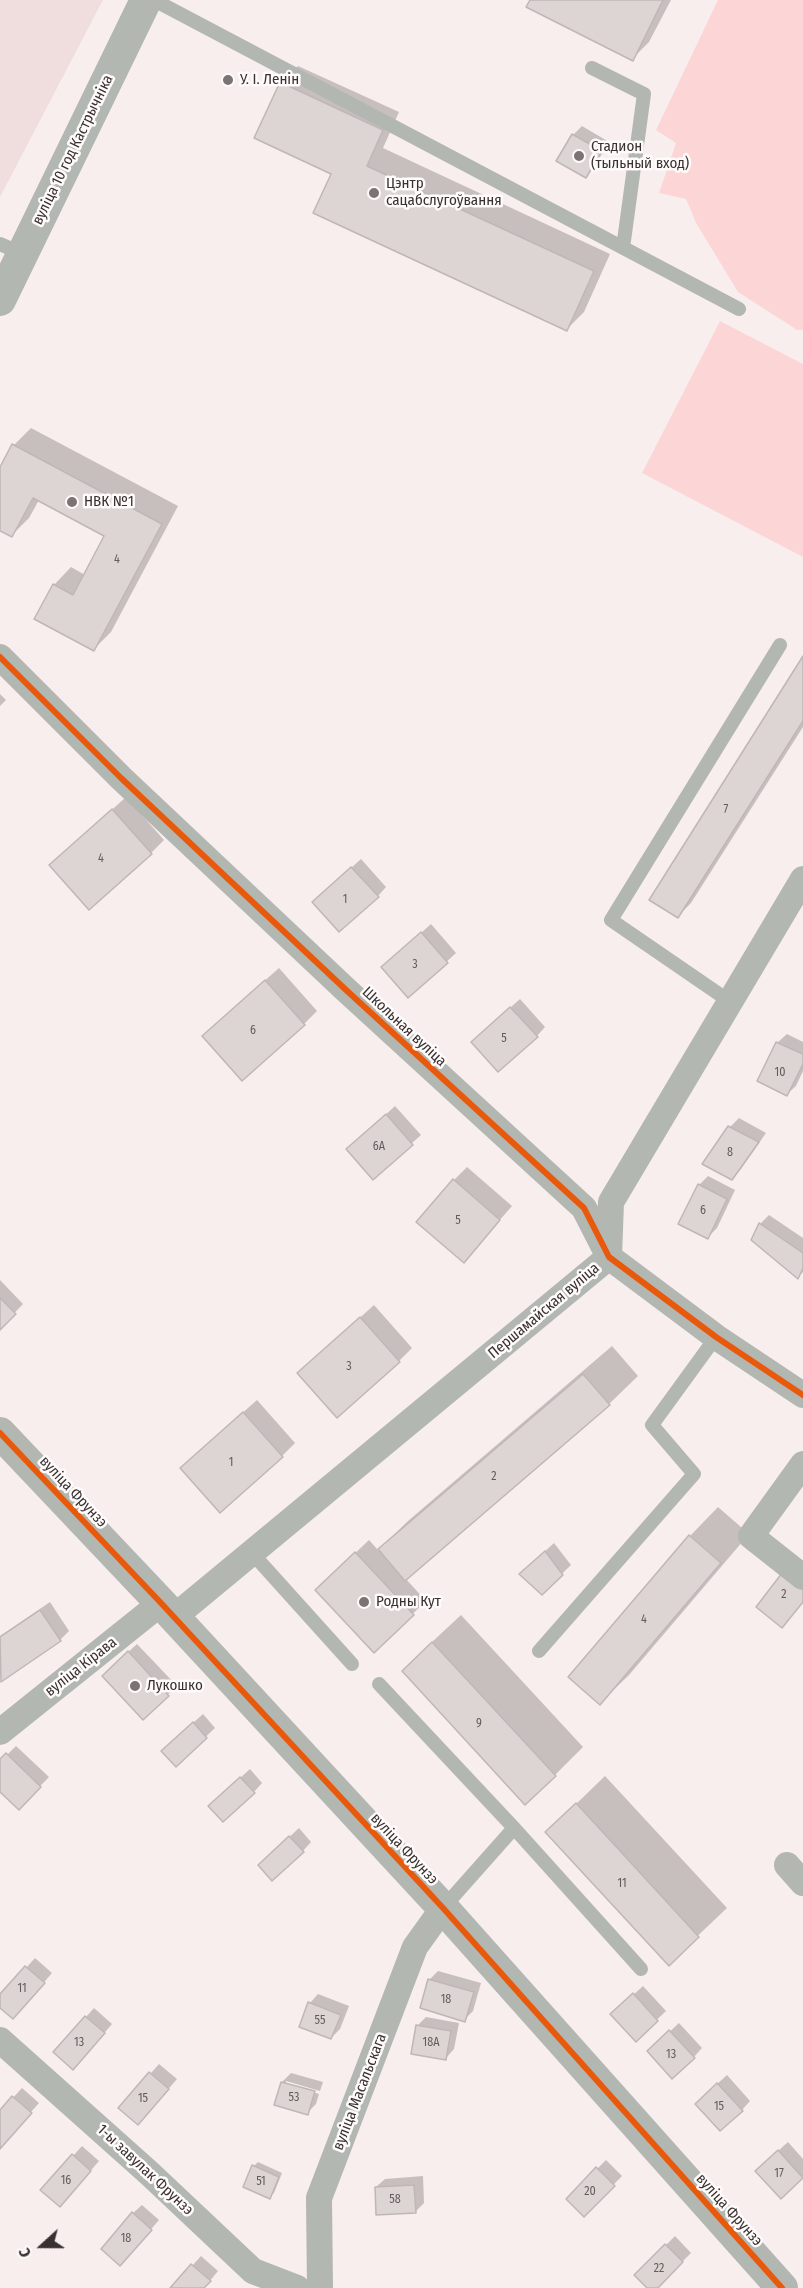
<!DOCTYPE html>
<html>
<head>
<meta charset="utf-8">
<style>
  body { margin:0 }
  #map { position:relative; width:803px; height:2288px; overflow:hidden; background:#f9eeee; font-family:"Fira Sans Condensed",sans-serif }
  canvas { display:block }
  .north { position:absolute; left:12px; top:2216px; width:60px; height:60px; -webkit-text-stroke:4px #fffbfb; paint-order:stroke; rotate:249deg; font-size:16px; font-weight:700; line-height:24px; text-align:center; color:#383131 }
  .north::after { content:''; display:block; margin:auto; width:21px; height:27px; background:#383131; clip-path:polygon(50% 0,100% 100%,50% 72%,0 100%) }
</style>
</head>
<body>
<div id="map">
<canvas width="803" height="2288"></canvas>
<div class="north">С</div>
</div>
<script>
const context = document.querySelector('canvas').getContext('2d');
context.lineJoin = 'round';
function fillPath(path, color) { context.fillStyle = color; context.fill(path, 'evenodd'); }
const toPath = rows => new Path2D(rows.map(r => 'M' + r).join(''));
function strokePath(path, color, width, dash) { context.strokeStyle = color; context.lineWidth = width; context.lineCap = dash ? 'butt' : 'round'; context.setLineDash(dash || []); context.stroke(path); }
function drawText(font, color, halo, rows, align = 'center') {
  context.font = font + ' "Fira Sans Condensed",sans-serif'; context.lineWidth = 5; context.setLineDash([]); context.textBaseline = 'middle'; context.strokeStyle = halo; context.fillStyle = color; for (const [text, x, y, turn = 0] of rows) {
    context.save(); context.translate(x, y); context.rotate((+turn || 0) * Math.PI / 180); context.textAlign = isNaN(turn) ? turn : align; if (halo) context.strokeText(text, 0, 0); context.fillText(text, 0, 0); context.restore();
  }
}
fillPath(toPath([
  [0,0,103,0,0,197]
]), '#f0dede');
fillPath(toPath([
  [718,0,803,0,803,330,797,330,738,292,696,223,686,199,659,193,676,143,656,130],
  [720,321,803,364,803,557,642,473]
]), '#fcd6d7');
fillPath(toPath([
  [532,0,671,0,649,42,632,59],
  [298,66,399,112,383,148,610,254,584,312,567,329,333,173,281,83],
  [582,126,609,142,594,167,585,176,558,160,573,135],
  [31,428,178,506,111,632,94,649,36,619,54,585,71,567,85,575,106,536,39,500,29,518,12,535,0,529,0,470,14,445],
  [803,659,803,727,691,903,678,916],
  [0,694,6,700,0,706],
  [126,797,164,840,151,853,65,852],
  [361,859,386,887,378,896,323,893],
  [431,924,456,953,409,996,392,959],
  [279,968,317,1011,304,1024,217,1023],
  [520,999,545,1027,537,1036,482,1033],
  [787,1034,803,1042,803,1071,796,1086,787,1094,759,1081,778,1042],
  [395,1106,421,1135,373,1178,357,1141],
  [739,1118,766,1133,741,1169,732,1178,704,1163,730,1127],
  [467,1167,512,1206,464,1261,454,1180],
  [708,1176,735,1190,717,1228,708,1237,699,1185],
  [769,1215,803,1238,803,1272,798,1277,760,1224],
  [0,1280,23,1304,0,1328],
  [374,1305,412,1348,399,1361,313,1360],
  [612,1346,638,1376,609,1404,405,1578,426,1601,374,1651,330,1577,369,1540,378,1550,408,1521],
  [257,1400,295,1443,282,1456,195,1455],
  [718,1507,749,1534,629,1675,600,1703,690,1536],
  [554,1543,571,1565,542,1593,530,1565],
  [50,1602,69,1631,60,1640,1,1680,0,1636],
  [461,1615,583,1747,555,1775,432,1642],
  [137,1644,177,1686,143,1718,112,1667],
  [203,1714,215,1728,176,1765,172,1742],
  [16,1746,49,1777,19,1808,0,1790,0,1762],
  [250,1769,262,1783,254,1792,219,1797],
  [605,1776,727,1908,669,1963,547,1832],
  [299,1828,311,1842,303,1851,269,1856],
  [35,1958,52,1973,22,2008,0,2006,0,1997],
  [438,1971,481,1983,473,2011,464,2020,429,1980],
  [643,1986,666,2011,636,2040,621,2006],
  [318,1994,349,2006,340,2029,331,2038,310,2003],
  [94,2008,112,2024,82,2059,86,2017],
  [426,2017,459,2023,454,2049,446,2058,417,2026],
  [679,2023,702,2048,694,2057,649,2051],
  [159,2064,177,2079,146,2115,120,2108],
  [291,2073,323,2082,320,2091,286,2081,286,2084,319,2094,316,2104,307,2113,276,2104,282,2082],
  [727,2075,750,2101,742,2110,705,2095],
  [22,2088,39,2103,0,2147,0,2112],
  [788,2142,803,2159,803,2176,781,2197,766,2162],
  [82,2146,99,2161,69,2196,42,2190],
  [606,2160,622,2176,584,2215,568,2198],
  [258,2162,282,2173,274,2193,269,2197,254,2166],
  [423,2176,424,2203,415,2212,376,2187,385,2179],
  [142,2205,159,2220,129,2255,133,2213],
  [675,2236,691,2253,656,2288,649,2288,636,2275],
  [201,2256,218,2271,204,2288,172,2288]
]), '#0003');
const building = toPath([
  [530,0,663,0,633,61,526,7,530,0],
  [280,82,383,130,367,166,594,271,567,331,313,213,331,174,254,138,280,82],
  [572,134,602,151,586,178,556,161,572,134],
  [12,444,162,524,94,651,34,619,53,584,73,595,104,536,33,498,12,537,0,531,0,467,12,444],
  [803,656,803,721,678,918,649,900,803,656],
  [112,809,152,854,89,910,49,865,112,809],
  [351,867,379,897,339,932,312,902,351,867],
  [421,932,448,963,408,998,381,967,421,932],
  [265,980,305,1025,242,1081,202,1036,265,980],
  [510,1007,538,1037,498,1072,471,1042,510,1007],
  [776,1042,803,1054,803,1064,787,1096,757,1081,776,1042],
  [386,1114,413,1145,373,1180,346,1149,386,1114],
  [728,1126,759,1142,732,1180,702,1164,728,1126],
  [453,1179,500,1220,464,1263,416,1222,453,1179],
  [698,1184,727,1199,708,1239,678,1224,698,1184],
  [759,1223,803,1253,803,1268,798,1279,751,1240,759,1223],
  [0,1298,16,1314,0,1330,0,1298],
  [360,1317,400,1362,337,1418,297,1373,360,1317],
  [583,1374,610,1405,405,1581,378,1549,583,1374],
  [243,1412,283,1457,220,1513,180,1468,243,1412],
  [689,1535,721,1563,600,1705,568,1677,689,1535],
  [545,1551,563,1575,542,1595,519,1574,545,1551],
  [355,1552,414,1615,374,1653,315,1590,355,1552],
  [782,1573,803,1589,803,1602,782,1628,756,1607,782,1573],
  [40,1610,61,1641,1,1682,0,1637,40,1610],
  [432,1642,556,1776,525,1805,402,1671,432,1642],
  [128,1651,169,1696,143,1720,102,1676,128,1651],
  [193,1722,207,1738,176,1767,161,1751,193,1722],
  [6,1753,41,1787,19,1810,0,1792,0,1759,6,1753],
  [240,1777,255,1793,223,1822,208,1806,240,1777],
  [576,1803,699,1937,669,1966,545,1832,576,1803],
  [289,1836,304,1852,272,1881,258,1865,289,1836],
  [25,1966,45,1983,13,2019,0,2008,0,1994,25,1966],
  [428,1979,474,1992,465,2022,420,2008,428,1979],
  [633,1993,658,2021,636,2042,610,2014,633,1993],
  [308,2002,341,2015,331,2039,299,2027,308,2002],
  [85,2016,105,2033,73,2070,53,2052,85,2016],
  [416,2025,451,2031,446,2060,411,2054,416,2025],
  [669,2030,695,2058,672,2079,647,2051,669,2030],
  [149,2072,169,2089,138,2125,118,2108,149,2072],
  [281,2082,315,2091,308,2115,274,2105,281,2082],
  [717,2083,743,2111,720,2131,695,2104,717,2083],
  [12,2096,32,2113,0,2149,0,2110,12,2096],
  [778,2150,803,2178,781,2199,755,2171,778,2150],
  [72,2154,91,2171,60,2207,40,2190,72,2154],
  [252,2165,279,2177,270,2199,243,2187,252,2165],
  [596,2167,615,2186,584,2217,566,2199,596,2167],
  [414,2185,416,2213,376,2215,375,2187,414,2185],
  [132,2212,152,2230,120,2266,101,2249,132,2212],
  [665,2244,683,2262,658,2288,647,2288,634,2275,665,2244],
  [191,2264,211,2281,204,2288,170,2288,191,2264]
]);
fillPath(building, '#ddd4d4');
strokePath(building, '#bfb7b7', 1.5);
strokePath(toPath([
  [154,0,739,309],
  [592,68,644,94,623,248],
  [0,244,23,254],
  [732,1003,611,920,780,645],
  [252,1553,352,1664],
  [539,1651,694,1474,652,1425,716,1337],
  [379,1684,514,1828,641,1969],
  [443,1908,514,1828]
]), '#b2b7b1', 14);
strokePath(toPath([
  [0,657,121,778,345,989,584,1208,609,1257,716,1337,803,1395],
  [803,1464,751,1536,803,1577],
  [174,1617,609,1257,611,1202,803,879],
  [0,1732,161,1603],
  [787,1865,803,1883],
  [0,2040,149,2173,253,2271,297,2288],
  [320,2288,319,2198,415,1947,443,1908]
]), '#b2b7b1', 26);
strokePath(toPath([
  [0,300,146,0],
  [0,1433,161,1603,443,1908,782,2288]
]), '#b2b7b1', 32);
strokePath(toPath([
  [0,657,121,778,345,989,584,1208,609,1257,716,1337,803,1395],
  [0,1433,161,1603,443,1908,782,2288]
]), '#e8590c', 6);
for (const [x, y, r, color] of [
  [228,80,6,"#7c7373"],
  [579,156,6,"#7c7373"],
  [374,193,6,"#7c7373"],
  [72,502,6,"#7c7373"],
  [364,1602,6,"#7c7373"],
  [135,1686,6,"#7c7373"]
]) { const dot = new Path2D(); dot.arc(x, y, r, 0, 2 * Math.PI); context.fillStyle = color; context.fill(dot); strokePath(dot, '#fffbfb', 2); }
drawText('12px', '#635c5c', null, [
  ["4",117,560],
  ["7",726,810],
  ["4",101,859],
  ["1",345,900],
  ["3",415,965],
  ["6",253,1031],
  ["5",504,1039],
  ["10",780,1073],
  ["6А",379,1147],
  ["8",730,1153],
  ["6",703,1211],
  ["5",458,1221],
  ["3",349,1367],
  ["1",231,1463],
  ["2",494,1477],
  ["2",784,1595],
  ["4",644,1620],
  ["9",479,1724],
  ["11",622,1884],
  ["11",22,1989],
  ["18",446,2000],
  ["55",320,2021],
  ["13",79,2043],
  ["18А",431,2043],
  ["13",671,2055],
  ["53",294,2098],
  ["15",143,2099],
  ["15",719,2107],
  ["17",779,2174],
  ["16",66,2181],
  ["51",261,2182],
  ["20",590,2192],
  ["58",395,2200],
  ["18",126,2239],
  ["22",659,2269]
]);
drawText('15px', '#383131', '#fffbfb', [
  ["У. І. Ленін",240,80],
  ["Стадион",591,147],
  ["(тыльный вход)",591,164],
  ["Цэнтр",386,184],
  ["сацабслугоўвання",386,201],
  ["НВК №1",84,502],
  ["Родны Кут",376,1602],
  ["Лукошко",147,1686]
], 'left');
drawText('15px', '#383131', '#fffbfb', [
  ["вуліца 10 год Кастрычніка",73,150,-64],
  ["Школьная вуліца",404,1027,43],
  ["Першамайская вуліца",544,1311,-40],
  ["вуліца Фрунзэ",73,1492,47],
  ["вуліца Кірава",81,1667,-38],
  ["вуліца Фрунзэ",404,1849,47],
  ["вуліца Масальскага",360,2092,-69],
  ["1-ы завулак Фрунзэ",145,2170,43],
  ["вуліца Фрунзэ",729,2210,48]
]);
</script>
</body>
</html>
